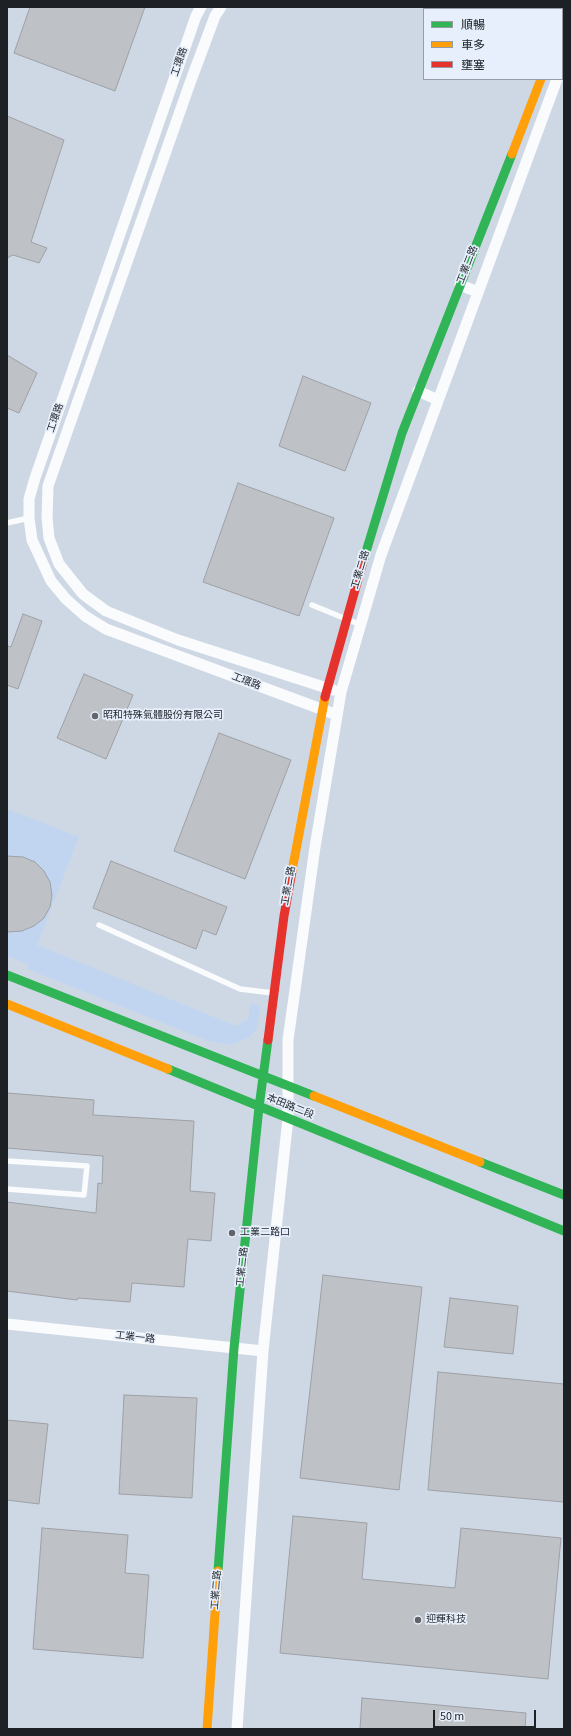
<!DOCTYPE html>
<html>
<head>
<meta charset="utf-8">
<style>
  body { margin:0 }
  #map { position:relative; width:571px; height:1736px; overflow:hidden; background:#dee3e9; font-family:"Source Sans 3","Noto Sans TC",sans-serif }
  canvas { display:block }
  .frame { position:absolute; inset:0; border:8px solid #1d2025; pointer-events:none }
  .legend { position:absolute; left:423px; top:8px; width:140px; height:72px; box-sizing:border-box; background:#e6effb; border:1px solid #969ca5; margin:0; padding:5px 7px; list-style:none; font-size:12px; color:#1d2025 }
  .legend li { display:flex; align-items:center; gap:8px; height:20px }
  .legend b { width:20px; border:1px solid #969ca5 }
  .scale { position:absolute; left:433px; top:1710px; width:103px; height:18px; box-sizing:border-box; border:2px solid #1d2025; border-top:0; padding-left:5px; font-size:12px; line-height:14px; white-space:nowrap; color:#1d2025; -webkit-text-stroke:3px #e6effb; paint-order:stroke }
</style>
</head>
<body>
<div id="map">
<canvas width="571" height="1736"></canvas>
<div class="frame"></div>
<ul class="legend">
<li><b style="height:5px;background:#30b455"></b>順暢</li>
<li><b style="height:5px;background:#ff9f0a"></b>車多</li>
<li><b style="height:5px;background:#e5322d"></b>壅塞</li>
</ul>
<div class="scale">50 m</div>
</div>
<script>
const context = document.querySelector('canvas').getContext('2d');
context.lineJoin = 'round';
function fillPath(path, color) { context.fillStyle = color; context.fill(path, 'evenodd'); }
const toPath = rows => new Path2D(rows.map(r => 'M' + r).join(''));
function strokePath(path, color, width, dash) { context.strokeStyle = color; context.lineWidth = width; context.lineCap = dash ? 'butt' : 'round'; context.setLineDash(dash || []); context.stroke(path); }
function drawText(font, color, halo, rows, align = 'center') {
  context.font = font + ' "Source Sans 3","Noto Sans TC",sans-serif'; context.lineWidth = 3.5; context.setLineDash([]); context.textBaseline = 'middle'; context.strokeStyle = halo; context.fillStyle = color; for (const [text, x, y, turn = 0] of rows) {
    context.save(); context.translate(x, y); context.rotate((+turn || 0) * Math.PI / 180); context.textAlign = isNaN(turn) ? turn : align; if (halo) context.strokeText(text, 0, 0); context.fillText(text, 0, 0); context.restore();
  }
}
fillPath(toPath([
  [7,7,564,7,564,1729,7,1729],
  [424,9,562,9,562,79,424,79]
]), '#ced8e5');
fillPath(toPath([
  [7,809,79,837,37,945,236,1026,248,1019,251,1003,260,1006,257,1029,248,1038,231,1045,208,1041,27,969,28,964,7,956]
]), '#c1d5f1');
const building = toPath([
  [30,7,145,7,115,91,14,53,30,7],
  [7,116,64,140,31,242,47,248,39,263,13,255,7,258,7,116],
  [7,355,37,373,19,413,7,408,7,355],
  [303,376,371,403,345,471,279,446,303,376],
  [238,483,334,518,299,616,203,582,238,483],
  [23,614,42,621,18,689,7,685,7,646,11,647,23,614],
  [84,674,133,695,106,759,57,738,84,674],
  [219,733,291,760,245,879,174,851,219,733],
  [7,856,23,857,35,862,44,871,50,882,52,895,50,907,44,918,34,926,22,931,7,932,7,856],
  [111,861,227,907,216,935,203,930,196,949,93,908,111,861],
  [7,1093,94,1100,93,1115,194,1121,190,1191,215,1193,211,1241,188,1239,184,1287,132,1283,130,1302,78,1298,77,1300,7,1291,7,1202,96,1213,98,1183,102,1184,103,1156,7,1148,7,1093],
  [323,1275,422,1287,399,1490,300,1478,323,1275],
  [450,1298,518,1306,513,1354,444,1347,450,1298],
  [438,1372,564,1384,564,1502,428,1490,438,1372],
  [124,1395,197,1398,192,1498,119,1494,124,1395],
  [7,1420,48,1424,39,1504,7,1500,7,1420],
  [293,1516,367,1523,362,1579,455,1588,461,1528,561,1538,548,1679,280,1653,293,1516],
  [42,1528,128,1535,125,1573,149,1575,143,1658,33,1649,42,1528],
  [362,1698,526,1713,525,1729,360,1729,362,1698]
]);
fillPath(building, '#bec1c6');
strokePath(building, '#9ea1a6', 1);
strokePath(toPath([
  [450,9,451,7],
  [7,523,29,518],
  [312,605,361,625],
  [99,925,240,989,273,993],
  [7,1161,87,1166,84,1195,7,1189]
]), '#fafbfc', 5.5);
strokePath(toPath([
  [201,7,196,16,35,478,29,499,29,518,32,540,51,581,66,599,85,616,106,629,337,715],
  [221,7,215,16,190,83,48,486,47,517,49,538,59,564,83,594,106,611,178,640,333,690],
  [470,7,475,9],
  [523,7,529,9],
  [562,25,564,19],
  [562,44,564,45],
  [562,66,564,61],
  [460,285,478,292],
  [418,391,438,400],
  [7,1324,263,1351],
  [237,1729,263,1351,288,1118,288,1040,315,847,341,692,381,555,557,79]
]), '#fafbfc', 11);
strokePath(toPath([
  [362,565,402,433,512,154],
  [7,975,314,1096],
  [168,1069,564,1231],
  [480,1162,564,1195],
  [218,1571,234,1348,259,1107,268,1040]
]), '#30b455', 9);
strokePath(toPath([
  [512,154,541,79],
  [292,871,325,697],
  [7,1004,168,1069],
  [314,1096,480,1162],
  [207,1729,218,1571]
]), '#ff9f0a', 9);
strokePath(toPath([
  [325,697,362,565],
  [268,1040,284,916,292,871]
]), '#e5322d', 9);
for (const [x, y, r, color] of [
  [95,716,4,"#61646a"],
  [232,1233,4,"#61646a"],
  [418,1620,4,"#61646a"]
]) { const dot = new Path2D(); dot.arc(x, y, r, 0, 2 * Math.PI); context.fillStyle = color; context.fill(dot); strokePath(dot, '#e6effb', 1.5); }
drawText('10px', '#1d2025', '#e6effb', [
  ["工環路",180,62,-71],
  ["工業二路",468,265,-69],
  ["工環路",56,418,-71],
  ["工業二路",361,570,-73],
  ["工環路",246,682,21],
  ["工業二路",289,886,-80],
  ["本田路二段",290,1107,22],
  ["工業二路",243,1267,-84],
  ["工業一路",135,1338,6],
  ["工業二路",217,1590,-86]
]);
drawText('10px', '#1d2025', '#e6effb', [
  ["昭和特殊氣體股份有限公司",103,716],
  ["工業二路口",240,1233],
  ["迎輝科技",426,1620]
], 'left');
</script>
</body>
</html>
